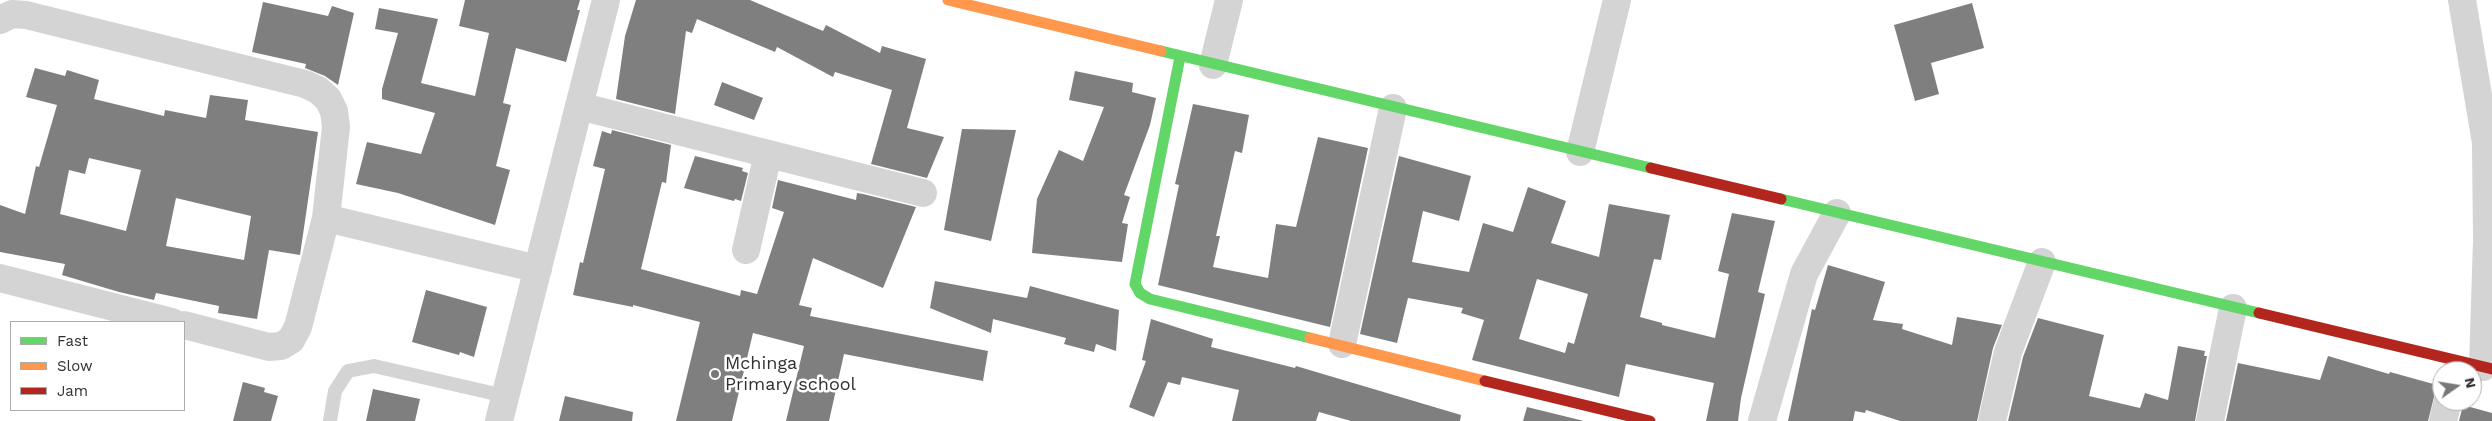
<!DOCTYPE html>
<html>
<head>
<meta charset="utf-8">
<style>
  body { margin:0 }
  #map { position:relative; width:2492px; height:421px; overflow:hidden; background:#fff; font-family:"Work Sans",sans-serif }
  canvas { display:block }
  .legend { position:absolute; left:10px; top:321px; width:175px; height:90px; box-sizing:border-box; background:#fff; border:1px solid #acacac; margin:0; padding:6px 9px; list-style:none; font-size:15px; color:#303030 }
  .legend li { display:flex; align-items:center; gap:10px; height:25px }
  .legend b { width:25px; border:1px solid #acacac }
  .north { position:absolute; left:2432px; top:361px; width:50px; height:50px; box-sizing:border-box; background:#fff; border:1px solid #acacac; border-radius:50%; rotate:77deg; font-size:14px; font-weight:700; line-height:20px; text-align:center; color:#303030 }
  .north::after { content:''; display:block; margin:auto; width:18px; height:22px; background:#787878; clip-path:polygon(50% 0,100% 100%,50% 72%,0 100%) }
</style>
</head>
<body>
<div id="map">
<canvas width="2492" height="421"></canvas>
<ul class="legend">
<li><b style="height:6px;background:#63d668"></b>Fast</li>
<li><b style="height:6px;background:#ff974d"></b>Slow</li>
<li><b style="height:6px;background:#b3261e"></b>Jam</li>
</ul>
<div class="north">N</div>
</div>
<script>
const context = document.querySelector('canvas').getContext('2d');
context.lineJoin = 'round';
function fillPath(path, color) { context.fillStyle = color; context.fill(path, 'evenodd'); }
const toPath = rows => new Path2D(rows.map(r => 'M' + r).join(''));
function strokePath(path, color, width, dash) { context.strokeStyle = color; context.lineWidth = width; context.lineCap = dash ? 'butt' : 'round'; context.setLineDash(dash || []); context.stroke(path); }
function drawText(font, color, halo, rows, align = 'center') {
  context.font = font + ' "Work Sans",sans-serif'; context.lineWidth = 5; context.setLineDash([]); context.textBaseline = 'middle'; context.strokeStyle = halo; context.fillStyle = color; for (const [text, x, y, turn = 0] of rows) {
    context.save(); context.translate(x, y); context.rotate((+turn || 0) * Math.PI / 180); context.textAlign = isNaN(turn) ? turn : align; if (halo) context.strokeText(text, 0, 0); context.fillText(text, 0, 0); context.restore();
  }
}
fillPath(toPath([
  [465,0,580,0,577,10,580,10,566,62,516,48,503,103,511,105,496,166,510,170,495,225,398,193,356,184,367,142,421,154,435,113,382,99,382,89,398,33,375,29,379,8,438,19,421,83,475,96,489,33,459,26],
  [636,0,750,0,823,31,826,25,880,53,882,46,926,59,907,128,944,137,927,178,871,164,892,90,835,72,833,77,777,47,775,52,697,19,692,33,686,31,675,114,616,99,625,36],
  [263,2,328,16,332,6,354,13,338,85,325,76,305,68,306,64,252,52],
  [1972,3,1984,48,1931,63,1939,94,1915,101,1894,25],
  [35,68,65,76,67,70,99,80,94,99,164,116,165,110,206,118,210,95,248,100,245,120,318,132,300,255,269,250,257,319,218,313,219,306,156,293,154,300,119,292,62,275,65,264,0,252,0,205,25,214,36,166,39,167,57,105,26,97],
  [89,158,141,170,126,231,60,214,69,170,85,174],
  [176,198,251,216,244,260,166,246],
  [1075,71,1133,83,1132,92,1156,98,1150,125,1124,195,1130,197,1122,223,1128,224,1122,262,1032,253,1037,199,1059,150,1083,161,1104,107,1069,100],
  [722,82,763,98,754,120,714,105],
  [1193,104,1249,115,1242,153,1235,151,1216,236,1220,236,1213,267,1268,278,1276,224,1296,227,1318,137,1368,148,1330,327,1158,285,1179,185,1175,184],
  [962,129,1016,130,991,241,944,230],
  [612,130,671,145,666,183,662,182,641,269,740,296,741,290,757,294,784,212,772,208,778,180,856,200,857,193,863,194,916,207,883,288,813,258,799,305,812,308,810,316,988,351,983,381,844,354,829,421,786,421,804,346,753,333,732,421,676,421,700,322,633,305,633,307,573,295,580,262,583,263,605,169,593,166,602,131,611,134],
  [695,156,743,168,742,171,748,173,741,201,735,199,734,201,684,188],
  [1399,156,1471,176,1459,221,1423,211,1412,262,1469,272,1483,223,1513,232,1528,187,1566,201,1551,243,1599,257,1609,204,1670,215,1661,260,1654,259,1640,317,1662,323,1662,325,1715,338,1729,274,1718,271,1732,213,1775,221,1758,292,1765,294,1741,398,1738,421,1706,421,1714,383,1626,364,1619,397,1472,360,1484,320,1461,313,1463,308,1408,298,1397,343,1360,334],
  [1537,279,1588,294,1574,344,1568,342,1565,353,1519,339],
  [1828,265,1885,282,1873,320,1903,324,1902,329,1952,345,1957,317,2002,325,1993,348,1977,421,1900,421,1866,410,1865,413,1855,411,1853,421,1788,421,1812,309,1815,310],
  [935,281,1027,298,1030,286,1119,310,1116,351,1096,344,1094,352,1064,344,1066,338,993,319,991,333,930,308],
  [426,290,487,307,474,357,460,352,459,355,412,342],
  [2038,318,2104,335,2089,396,2140,408,2145,393,2168,400,2178,346,2205,351,2204,356,2207,356,2195,421,2008,421,2023,357],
  [1151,319,1213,339,1211,347,1295,368,1296,366,1461,415,1460,421,1351,421,1319,412,1316,421,1232,421,1239,390,1182,377,1180,385,1168,382,1154,417,1129,407,1146,361,1142,360],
  [2328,356,2389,374,2390,372,2437,385,2428,421,2226,421,2238,363,2320,380],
  [243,382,265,388,264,392,278,396,271,421,233,421],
  [373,389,420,399,415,421,366,421],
  [565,396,633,412,632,421,559,421],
  [2463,405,2492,413,2492,421,2459,421],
  [1527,407,1584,421,1523,421]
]), '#7f7f7f');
strokePath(toPath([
  [330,421,335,391,348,371,374,366,505,396]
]), '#d4d4d4', 14);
strokePath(toPath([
  [2462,0,2486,143,2487,240,2483,367],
  [0,20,12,14,26,15,305,84,318,90,328,99,334,111,336,127,326,218,298,327,291,340,281,346,269,347,184,325],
  [1213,65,1229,0],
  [579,106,923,193],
  [1580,152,1617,0],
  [326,218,538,269],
  [746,250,768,154],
  [0,278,172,322],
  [1342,344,1393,108],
  [499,421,606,0],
  [1762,421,1804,274,1837,213],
  [1992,421,2008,352,2042,262],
  [2210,421,2233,308],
  [2443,421,2448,401]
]), '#d4d4d4', 28);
strokePath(toPath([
  [1161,51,1651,168],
  [1180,57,1135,284,1140,293,1150,299,1310,338],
  [1781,199,2259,313]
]), '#63d668', 11);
strokePath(toPath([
  [948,0,1161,51],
  [1310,338,1485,381]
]), '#ff974d', 11);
strokePath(toPath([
  [1651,168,1781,199],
  [2259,313,2492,369],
  [1485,381,1650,421]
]), '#b3261e', 11);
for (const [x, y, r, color] of [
  [715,374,5,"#787878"]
]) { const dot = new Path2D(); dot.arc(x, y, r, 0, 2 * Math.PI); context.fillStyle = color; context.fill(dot); strokePath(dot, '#fff', 2); }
drawText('18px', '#303030', '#fff', [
  ["Mchinga",725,364],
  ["Primary school",725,385]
], 'left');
</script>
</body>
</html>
